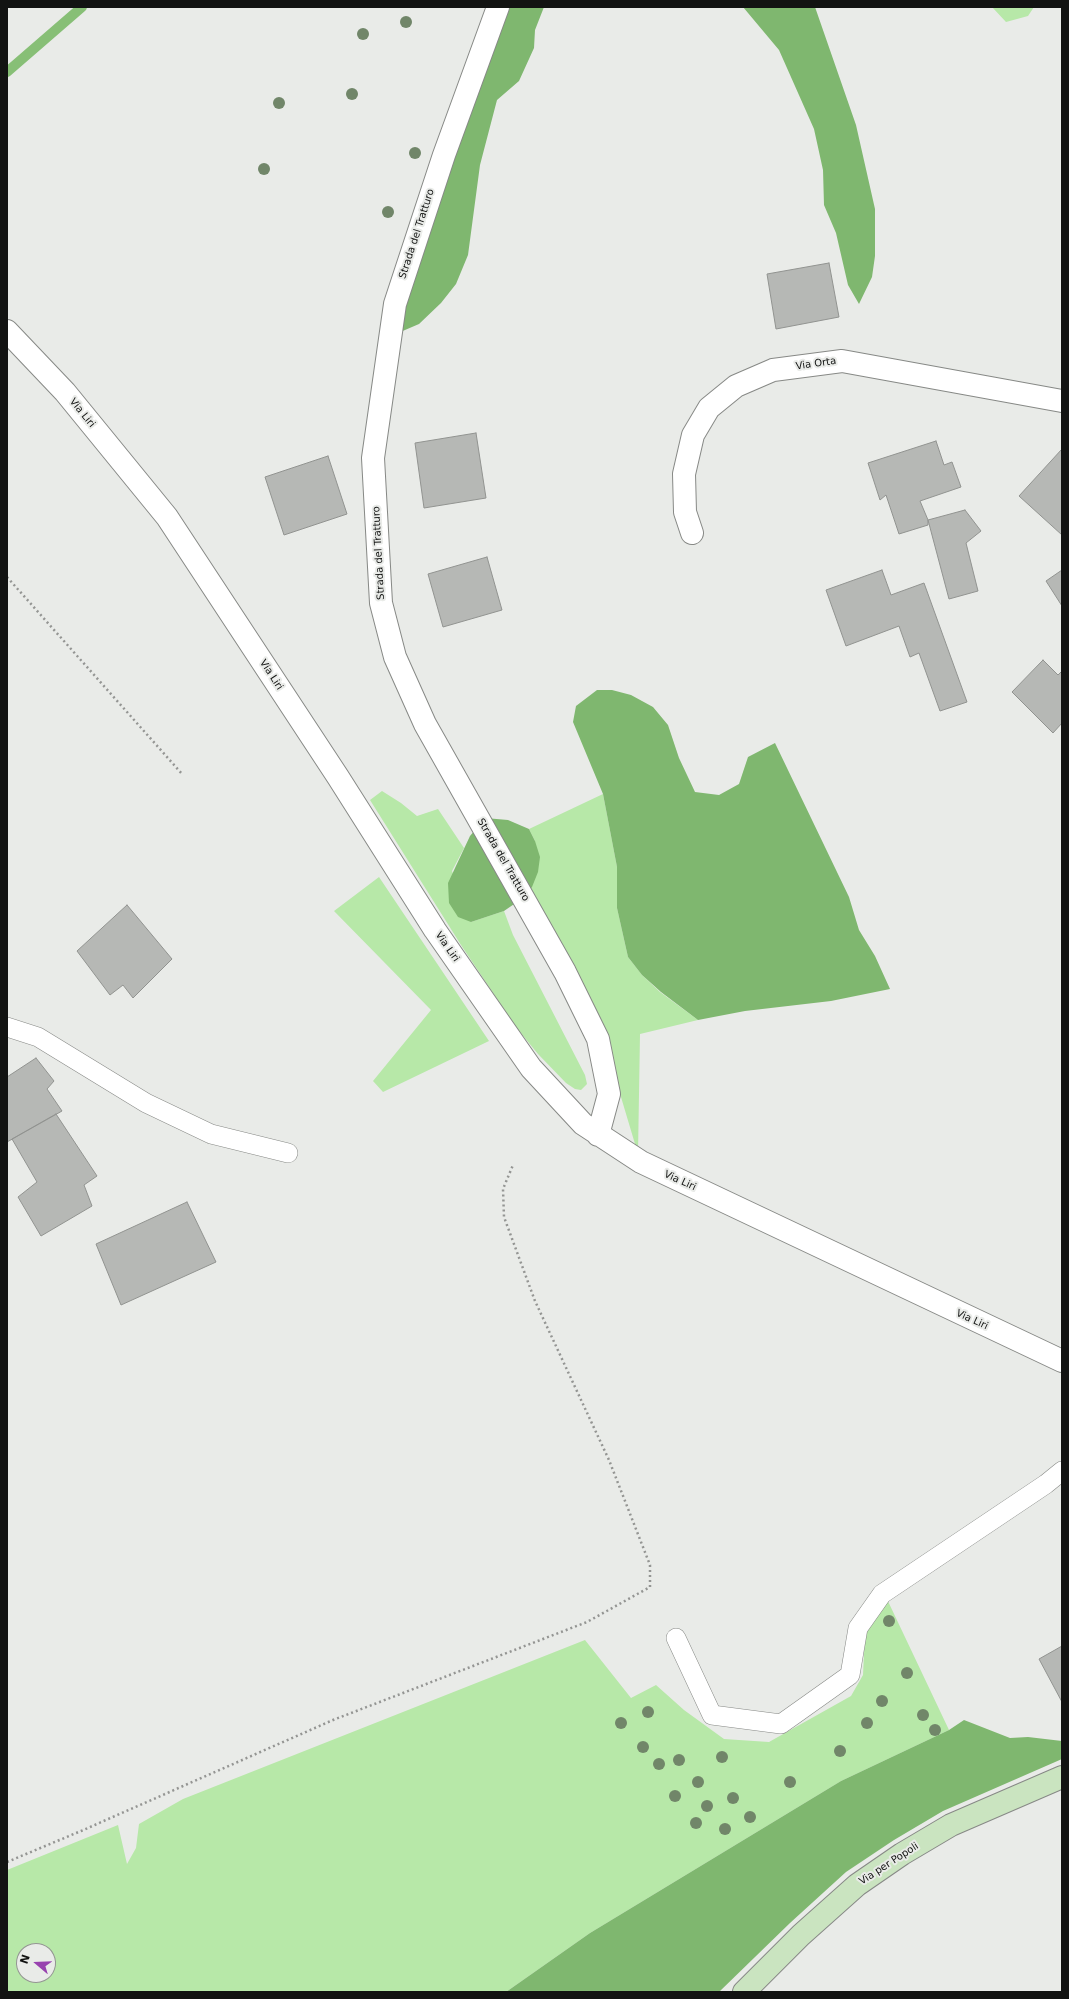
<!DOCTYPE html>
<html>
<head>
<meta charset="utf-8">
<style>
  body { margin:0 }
  #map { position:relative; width:1069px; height:1999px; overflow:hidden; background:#e9ebe8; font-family:"DejaVu Sans",sans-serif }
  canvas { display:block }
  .frame { position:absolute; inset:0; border:8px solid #121312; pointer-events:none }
  .north { position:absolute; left:16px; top:1943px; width:40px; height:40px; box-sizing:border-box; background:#e9ebe8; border:1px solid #939592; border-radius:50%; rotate:289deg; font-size:11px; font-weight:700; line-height:16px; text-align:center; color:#121312 }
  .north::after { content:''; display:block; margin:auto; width:14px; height:18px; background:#9842af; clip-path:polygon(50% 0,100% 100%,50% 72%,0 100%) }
</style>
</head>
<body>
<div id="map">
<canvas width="1069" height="1999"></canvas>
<div class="frame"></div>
<div class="north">N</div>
</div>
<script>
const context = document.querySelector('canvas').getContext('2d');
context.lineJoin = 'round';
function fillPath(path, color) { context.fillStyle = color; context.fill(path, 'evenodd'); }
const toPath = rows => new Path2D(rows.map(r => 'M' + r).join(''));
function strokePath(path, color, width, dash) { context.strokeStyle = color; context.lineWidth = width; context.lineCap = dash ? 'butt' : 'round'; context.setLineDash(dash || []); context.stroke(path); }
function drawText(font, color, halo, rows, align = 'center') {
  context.font = font + ' "DejaVu Sans",sans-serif'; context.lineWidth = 4; context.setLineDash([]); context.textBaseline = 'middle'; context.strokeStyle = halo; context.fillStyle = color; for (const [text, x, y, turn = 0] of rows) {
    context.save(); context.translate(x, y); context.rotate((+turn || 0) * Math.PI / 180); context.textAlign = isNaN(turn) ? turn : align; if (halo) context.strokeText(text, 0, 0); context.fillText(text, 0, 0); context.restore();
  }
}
fillPath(toPath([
  [992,7,1034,7,1028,16,1006,22],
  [382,791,401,803,417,816,438,809,464,848,452,871,471,922,504,911,513,935,585,1075,587,1084,581,1090,575,1089,566,1083,538,1054,515,1026,461,945,370,800],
  [603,794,617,867,617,908,628,957,642,975,660,992,698,1020,640,1034,638,1154,615,1077,528,891,535,841,529,829],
  [379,877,489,1041,383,1092,373,1081,431,1010,334,911],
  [886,1597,949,1730,841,1781,590,1933,506,1992,7,1992,7,1870,118,1825,127,1864,136,1848,139,1824,183,1799,585,1640,631,1698,656,1685,684,1710,724,1739,769,1742,851,1696,863,1675,865,1633],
  [24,1951,48,1951,48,1975,24,1975]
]), '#b7e8a8');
fillPath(toPath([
  [508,7,544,7,535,30,534,48,519,81,497,100,480,165,468,255,456,284,441,303,419,324,398,333,424,237],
  [743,7,815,7,856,125,875,209,875,256,872,277,859,304,848,285,836,233,824,205,823,170,814,129,779,50],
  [597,690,612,690,631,695,653,707,668,725,679,758,695,792,719,795,739,784,748,757,775,743,849,897,859,930,875,956,890,989,831,1001,745,1011,698,1020,661,992,642,975,628,957,617,908,617,867,603,794,573,722,576,706],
  [485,818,508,820,529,829,535,841,540,857,538,872,532,887,520,900,504,911,471,922,458,917,449,903,448,883,470,836],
  [964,1720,1010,1738,1028,1737,1062,1741,1062,1759,943,1811,894,1840,846,1872,790,1923,719,1992,506,1992,590,1933,841,1781,949,1730]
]), '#7fb76f');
strokePath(toPath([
  [7,72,82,7]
]), '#87bf76', 10);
const building = toPath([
  [829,263,839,317,776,329,767,274,829,263],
  [476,433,486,498,424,508,415,443,476,433],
  [936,441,944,465,952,462,961,487,920,501,928,520,928,525,899,534,886,495,880,500,868,463,936,441],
  [1062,449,1062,535,1019,496,1062,449],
  [328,456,347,514,284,535,265,477,328,456],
  [965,510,981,531,966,543,978,591,949,599,928,520,965,510],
  [487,557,502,610,443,627,428,574,487,557],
  [882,570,891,595,924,583,967,702,940,711,919,653,910,657,899,626,846,646,826,590,882,570],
  [1062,570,1062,606,1046,581,1062,570],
  [1043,660,1058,675,1062,671,1062,723,1053,733,1012,692,1043,660],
  [127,905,172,959,133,998,123,985,110,995,77,951,127,905],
  [36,1058,54,1081,47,1089,62,1111,7,1142,7,1077,36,1058],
  [56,1114,97,1176,84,1185,92,1206,41,1236,18,1197,37,1182,12,1139,56,1114],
  [187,1202,216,1262,121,1305,96,1244,187,1202],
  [1062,1646,1062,1702,1039,1659,1062,1646]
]);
fillPath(building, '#b6b8b5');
strokePath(building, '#919390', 1);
const lane = toPath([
  [7,1027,38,1037,146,1103,211,1134,288,1153],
  [676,1638,712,1715,781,1724,850,1675,858,1628,882,1594,1046,1484,1062,1471]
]);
const street = toPath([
  [498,7,444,155,395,304,373,458,381,603,395,657,425,724,565,972,598,1039,609,1094,598,1135],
  [7,331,65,392,167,517,338,777,435,930,531,1068,583,1124,641,1162,1062,1361],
  [692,533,685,512,684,474,693,435,709,408,736,386,773,370,842,361,1062,401]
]);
const secondary = toPath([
  [744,1992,801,1935,857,1885,902,1854,951,1825,1062,1777]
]);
strokePath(lane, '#878986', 20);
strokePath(street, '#878986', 24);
strokePath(secondary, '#878986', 24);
strokePath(toPath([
  [7,577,183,775],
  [7,1862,81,1831,333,1720,587,1622,650,1587,650,1565,609,1460,535,1301,504,1217,503,1189,513,1165]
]), '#949593', 2.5, [2, 3]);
strokePath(lane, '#fff', 19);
strokePath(street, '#fff', 22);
strokePath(secondary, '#cae4c0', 22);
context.fillStyle = '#718669';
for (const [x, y] of [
  [406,22],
  [363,34],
  [352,94],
  [279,103],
  [415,153],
  [264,169],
  [388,212],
  [889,1621],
  [907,1673],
  [882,1701],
  [648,1712],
  [923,1715],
  [621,1723],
  [867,1723],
  [935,1730],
  [643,1747],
  [840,1751],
  [722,1757],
  [679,1760],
  [659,1764],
  [698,1782],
  [790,1782],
  [675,1796],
  [733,1798],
  [707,1806],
  [750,1817],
  [696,1823],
  [725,1829]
]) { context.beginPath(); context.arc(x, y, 6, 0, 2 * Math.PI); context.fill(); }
drawText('10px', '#121312', '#e9ebe8', [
  ["Strada del Tratturo",417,234,-72],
  ["Via Orta",816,364,-8],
  ["Via Liri",82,413,51],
  ["Strada del Tratturo",379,553,-93],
  ["Via Liri",271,675,57],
  ["Strada del Tratturo",503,860,60],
  ["Via Liri",447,947,55],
  ["Via Liri",680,1181,25],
  ["Via Liri",972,1320,25],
  ["Via per Popoli",889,1864,-33]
]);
</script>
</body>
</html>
